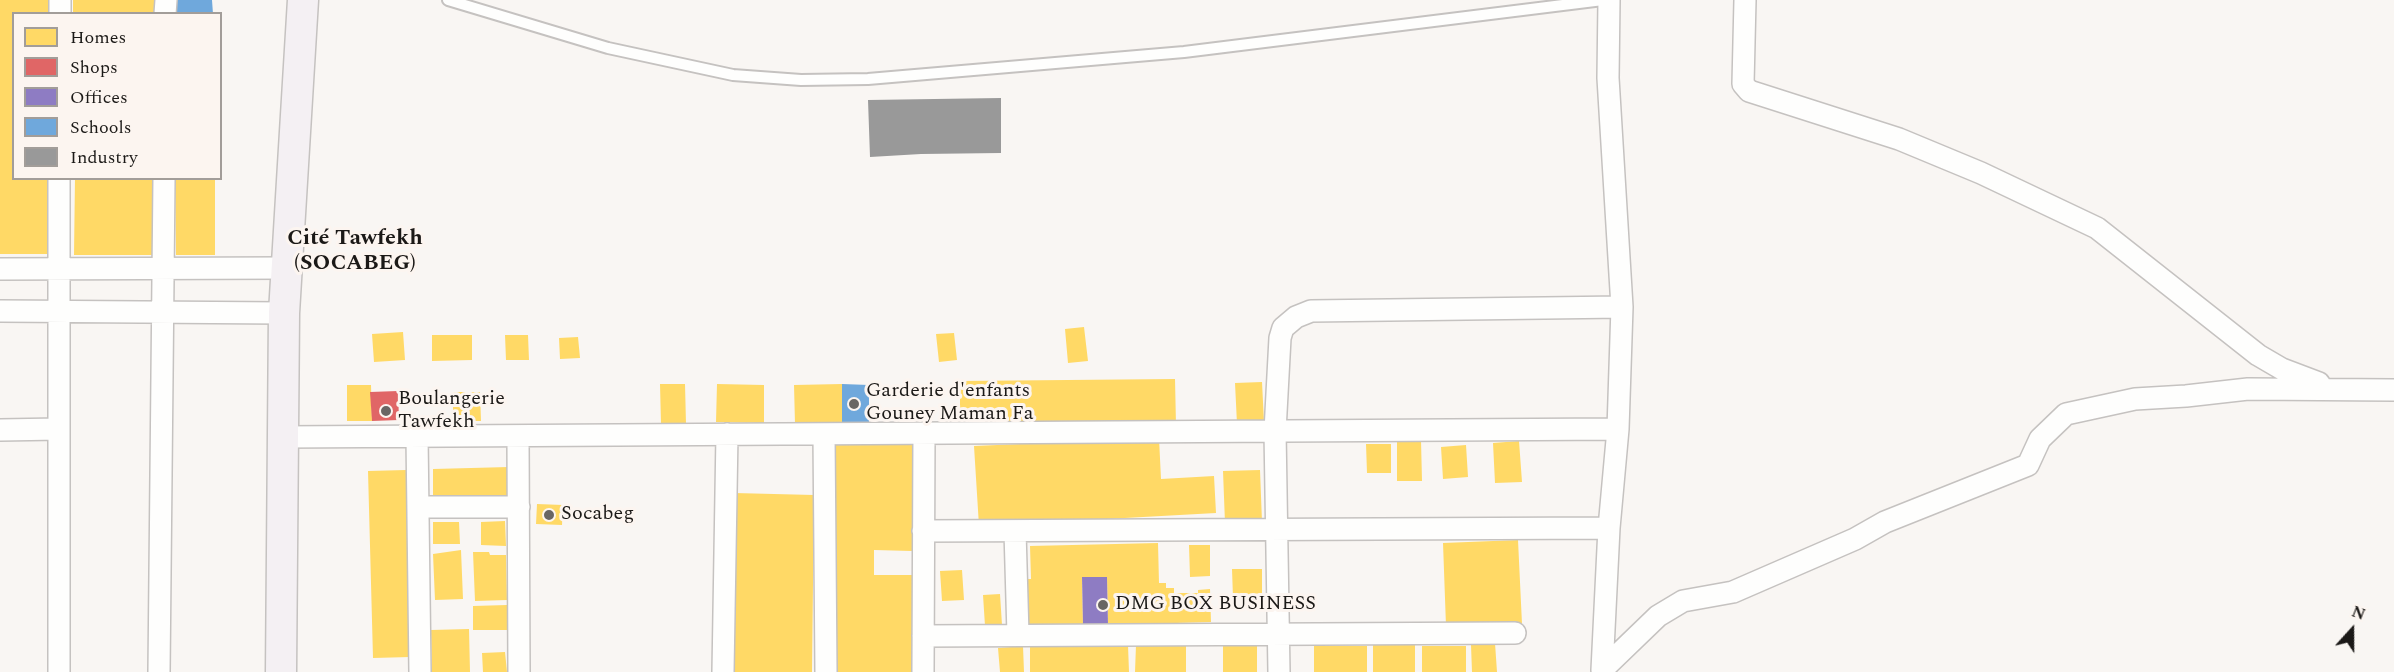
<!DOCTYPE html>
<html>
<head>
<meta charset="utf-8">
<style>
  body { margin:0 }
  #map { position:relative; width:2394px; height:672px; overflow:hidden; background:#f9f6f3; font-family:Spectral,serif }
  canvas { display:block }
  .legend { position:absolute; left:12px; top:12px; width:210px; height:168px; box-sizing:border-box; background:#fcf5f0; border:2px solid #a29d99; margin:0; padding:8px 10px; list-style:none; font-size:18px; color:#1b1917 }
  .legend li { display:flex; align-items:center; gap:12px; height:30px }
  .legend b { width:30px; border:2px solid #a29d99 }
  .north { position:absolute; left:2322px; top:600px; width:60px; height:60px; -webkit-text-stroke:4px #fcf5f0; paint-order:stroke; rotate:21deg; font-size:16px; font-weight:700; line-height:24px; text-align:center; color:#1b1917 }
  .north::after { content:''; display:block; margin:auto; width:21px; height:27px; background:#1b1917; clip-path:polygon(50% 0,100% 100%,50% 72%,0 100%) }
</style>
</head>
<body>
<div id="map">
<canvas width="2394" height="672"></canvas>
<ul class="legend">
<li><b style="height:16px;background:#ffd966"></b>Homes</li>
<li><b style="height:16px;background:#e06666"></b>Shops</li>
<li><b style="height:16px;background:#8e7cc3"></b>Offices</li>
<li><b style="height:16px;background:#6fa8dc"></b>Schools</li>
<li><b style="height:16px;background:#999"></b>Industry</li>
</ul>
<div class="north">N</div>
</div>
<script>
const context = document.querySelector('canvas').getContext('2d');
context.lineJoin = 'round';
function fillPath(path, color) { context.fillStyle = color; context.fill(path, 'evenodd'); }
const toPath = rows => new Path2D(rows.map(r => 'M' + r).join(''));
function strokePath(path, color, width, dash) { context.strokeStyle = color; context.lineWidth = width; context.lineCap = dash ? 'butt' : 'round'; context.setLineDash(dash || []); context.stroke(path); }
function drawText(font, color, halo, rows, align = 'center') {
  context.font = font + ' Spectral,serif'; context.lineWidth = 6; context.setLineDash([]); context.textBaseline = 'middle'; context.strokeStyle = halo; context.fillStyle = color; for (const [text, x, y, turn = 0] of rows) {
    context.save(); context.translate(x, y); context.rotate((+turn || 0) * Math.PI / 180); context.textAlign = isNaN(turn) ? turn : align; if (halo) context.strokeText(text, 0, 0); context.fillText(text, 0, 0); context.restore();
  }
}
fillPath(toPath([
  [0,0,50,0,50,14,14,14,14,178,53,178,55,254,0,254],
  [73,0,160,0,160,14,73,14],
  [75,178,153,178,154,255,74,255],
  [175,178,215,178,215,255,176,255],
  [1084,327,1088,361,1068,363,1065,329],
  [403,332,405,360,374,362,372,334],
  [954,333,957,360,939,362,936,334],
  [432,335,472,335,472,360,432,361],
  [505,335,528,335,529,360,506,360],
  [578,337,580,358,560,359,559,338],
  [1175,379,1176,425,960,426,960,381],
  [1262,382,1264,422,1237,424,1235,383],
  [660,384,685,384,686,424,661,424],
  [717,384,764,385,764,423,716,422],
  [842,384,842,424,795,424,794,385],
  [347,385,371,385,372,421,347,421],
  [453,392,480,392,481,421,453,421],
  [1159,438,1161,479,1214,476,1216,513,979,526,974,446],
  [1421,440,1422,481,1397,481,1397,441],
  [1519,441,1522,482,1495,483,1493,443],
  [835,443,912,444,912,551,874,550,874,575,913,575,913,672,835,672],
  [1366,444,1391,444,1391,473,1367,473],
  [1466,445,1468,477,1443,479,1441,447],
  [509,467,510,496,433,497,433,469],
  [406,470,410,657,373,658,368,471],
  [1260,470,1262,522,1225,523,1223,471],
  [734,493,814,495,812,672,732,672],
  [537,504,563,505,562,525,536,524],
  [505,521,506,546,481,545,481,522],
  [433,522,459,522,460,544,433,544],
  [1518,540,1522,624,1446,626,1443,543],
  [1158,543,1159,583,1166,583,1166,588,1174,588,1174,593,1198,593,1198,590,1210,589,1211,622,1108,625,1107,577,1082,577,1083,625,1029,627,1027,579,1031,579,1030,546],
  [1189,545,1210,545,1210,576,1190,577],
  [461,550,463,599,435,600,433,554],
  [473,552,489,552,490,555,506,555,507,600,475,601],
  [1232,569,1262,569,1262,597,1233,598],
  [962,570,964,600,942,601,940,571],
  [1000,594,1002,625,985,626,983,595],
  [507,605,507,630,473,630,473,606],
  [469,629,470,672,432,672,431,630],
  [1495,643,1497,672,1472,672,1471,645],
  [1223,644,1257,644,1257,672,1223,672],
  [1128,645,1129,672,1030,672,1030,646],
  [1136,645,1186,645,1186,672,1135,672],
  [1373,645,1415,645,1415,672,1373,672],
  [1023,646,1024,672,1000,672,998,648],
  [1314,646,1367,646,1367,672,1314,672],
  [1422,646,1466,646,1466,672,1422,672],
  [505,652,507,672,483,672,482,653]
]), '#ffd966');
fillPath(toPath([
  [398,391,399,420,372,421,370,392]
]), '#e06666');
fillPath(toPath([
  [1082,577,1107,577,1108,625,1083,625]
]), '#8e7cc3');
fillPath(toPath([
  [173,0,212,0,213,14,173,14],
  [842,384,869,385,869,424,842,424]
]), '#6fa8dc');
fillPath(toPath([
  [1001,98,1001,153,921,154,870,157,868,100]
]), '#999');
const lane = toPath([
  [448,0,608,48,733,75,801,80,868,79,1184,52,1603,0]
]);
const street = toPath([
  [1609,0,1608,78,1622,307,1618,429,1609,528,1602,670,1658,616,1683,601,1733,592,1855,539,1885,522,2028,465,2040,439,2066,414,2135,399,2186,396,2248,389,2394,390],
  [1745,0,1743,84,1749,91,1899,139,1981,173,2097,228,2258,355,2282,369,2319,383],
  [60,14,60,0],
  [165,14,166,0],
  [0,269,287,268],
  [0,311,284,313],
  [0,430,59,429],
  [824,434,826,672],
  [417,436,420,672],
  [518,436,519,672],
  [282,437,1618,429],
  [418,507,519,507],
  [923,531,1609,528],
  [1015,531,1018,635],
  [923,636,1515,633],
  [59,672,59,178],
  [159,672,164,178],
  [723,672,727,434],
  [923,672,924,433],
  [1279,672,1275,431,1280,338,1283,328,1296,317,1311,311,1622,307]
]);
const secondary = toPath([
  [281,672,284,313,303,0]
]);
strokePath(lane, '#c5c2c0', 14);
strokePath(street, '#c5c2c0', 24);
strokePath(secondary, '#c5c2c0', 33);
strokePath(lane, '#fefefd', 10);
strokePath(street, '#fefefd', 21);
strokePath(secondary, '#f4f0f3', 30);
for (const [x, y, r, color] of [
  [854,404,6,"#696664"],
  [386,411,6,"#696664"],
  [549,515,6,"#696664"],
  [1103,605,6,"#696664"]
]) { const dot = new Path2D(); dot.arc(x, y, r, 0, 2 * Math.PI); context.fillStyle = color; context.fill(dot); strokePath(dot, '#fcf5f0', 2); }
drawText('20px', '#1b1917', '#fcf5f0', [
  ["Garderie d'enfants",866,392],
  ["Gouney Maman Fa",866,415],
  ["Boulangerie",398,400],
  ["Tawfekh",398,423],
  ["Socabeg",561,515],
  ["DMG BOX BUSINESS",1115,605]
], 'left');
drawText('bold 22px', '#1b1917', '#fcf5f0', [
  ["Cité Tawfekh",355,240],
  ["(SOCABEG)",355,265]
]);
</script>
</body>
</html>
